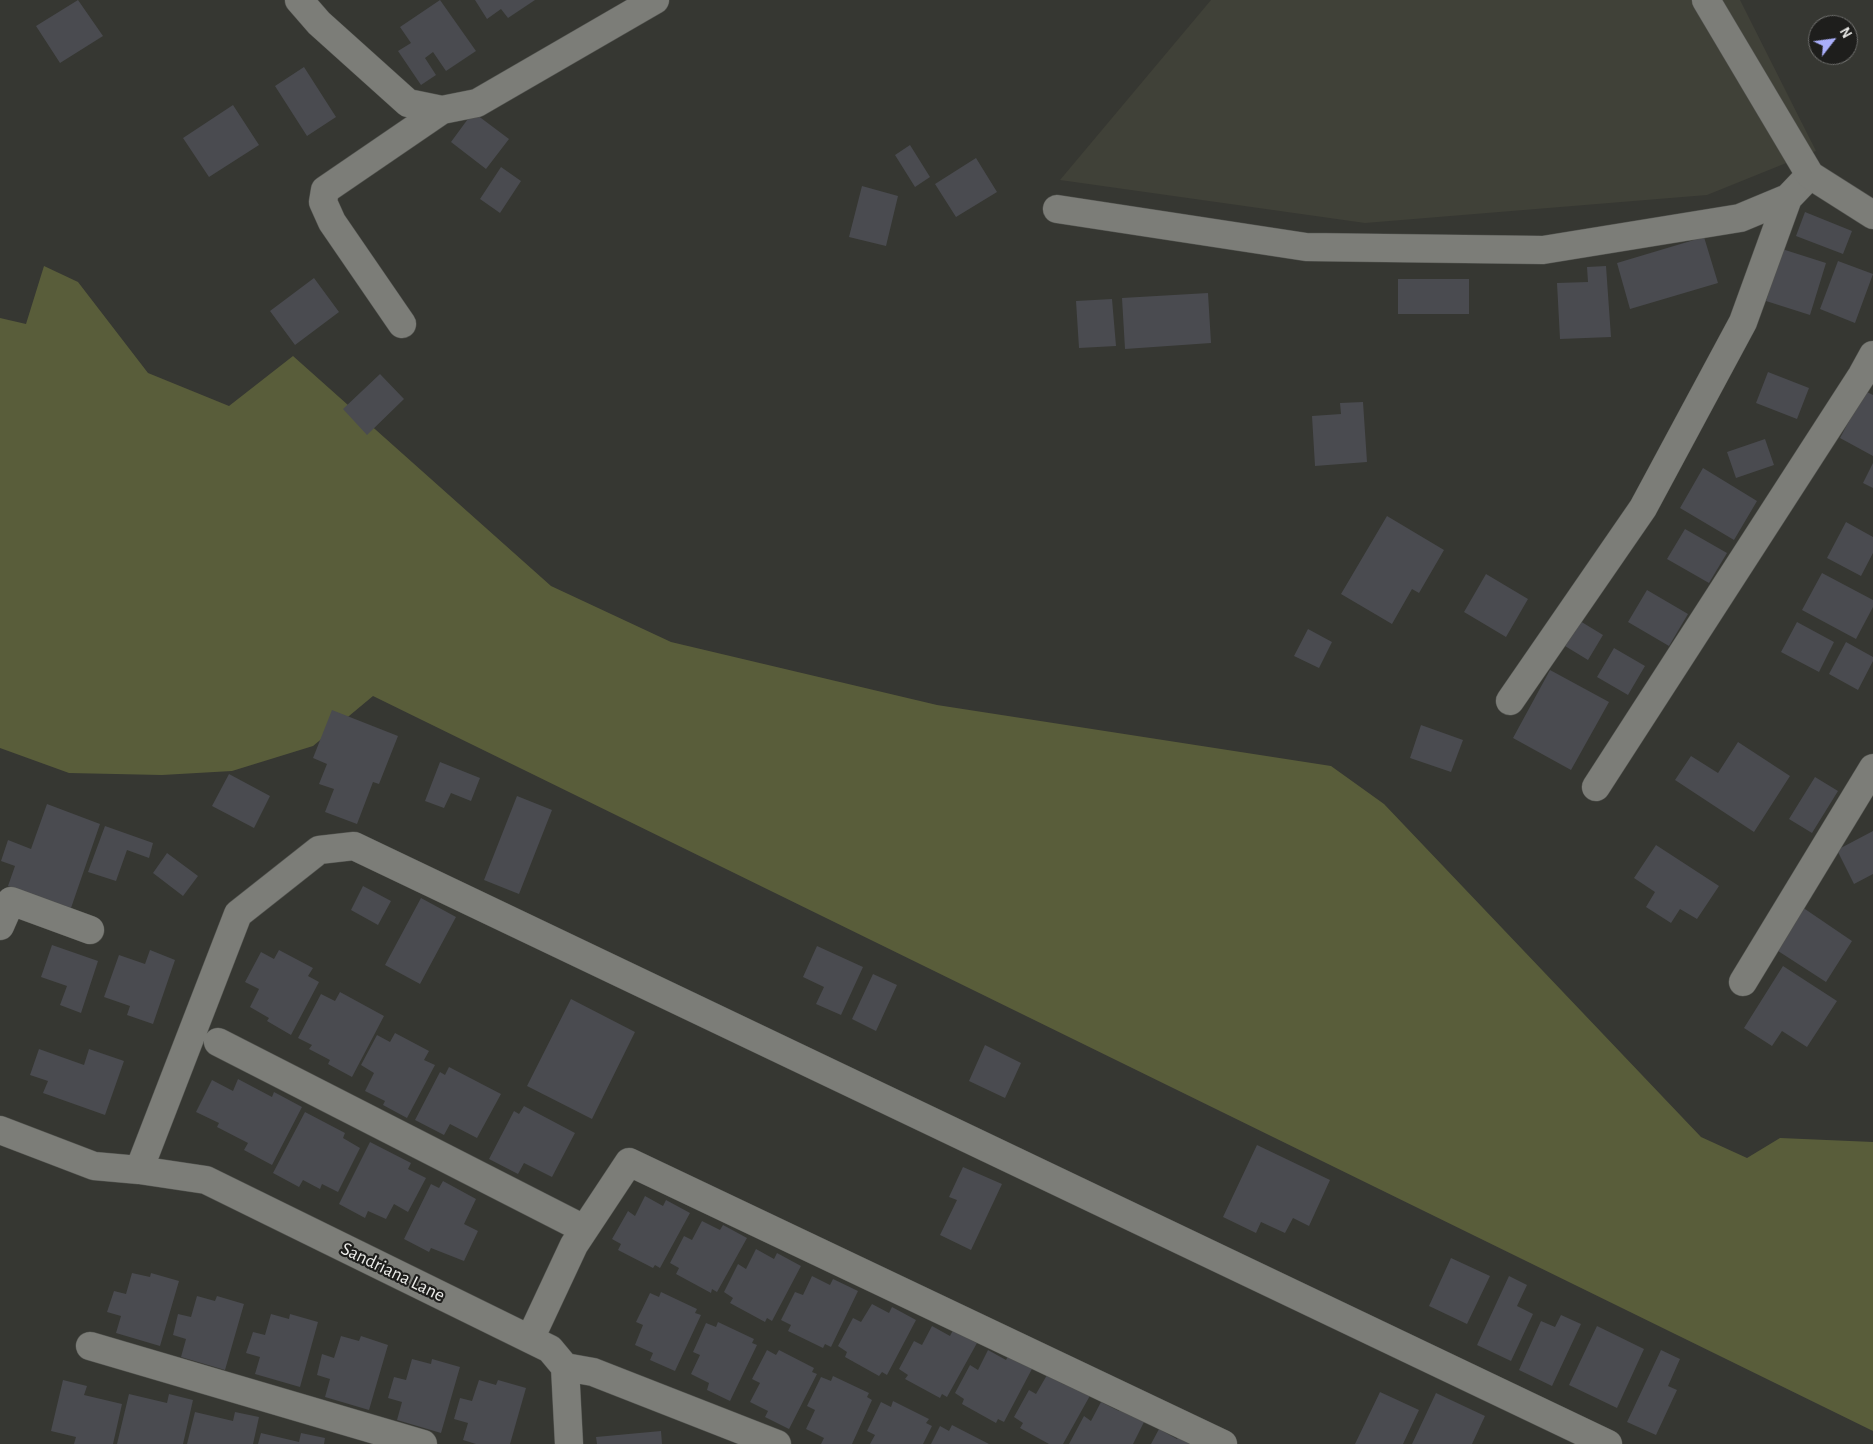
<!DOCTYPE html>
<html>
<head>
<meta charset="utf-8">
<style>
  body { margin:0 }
  #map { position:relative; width:1873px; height:1444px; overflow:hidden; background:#363732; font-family:"Alegreya Sans",sans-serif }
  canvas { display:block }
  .north { position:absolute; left:1808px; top:15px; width:50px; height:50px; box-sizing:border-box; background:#1e1e1c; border:1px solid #70706e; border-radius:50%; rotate:60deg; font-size:14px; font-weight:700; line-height:20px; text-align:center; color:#ecece9 }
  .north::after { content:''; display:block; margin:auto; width:18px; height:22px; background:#aaaffb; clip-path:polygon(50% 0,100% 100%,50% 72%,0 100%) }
</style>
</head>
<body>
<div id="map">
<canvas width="1873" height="1444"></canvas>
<div class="north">N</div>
</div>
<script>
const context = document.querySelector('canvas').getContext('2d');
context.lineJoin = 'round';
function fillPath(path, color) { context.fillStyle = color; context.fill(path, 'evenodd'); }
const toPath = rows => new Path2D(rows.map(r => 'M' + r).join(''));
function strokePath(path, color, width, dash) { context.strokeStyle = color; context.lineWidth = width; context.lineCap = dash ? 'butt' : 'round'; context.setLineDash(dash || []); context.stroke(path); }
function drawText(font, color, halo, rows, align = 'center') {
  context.font = font + ' "Alegreya Sans",sans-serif'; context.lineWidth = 4.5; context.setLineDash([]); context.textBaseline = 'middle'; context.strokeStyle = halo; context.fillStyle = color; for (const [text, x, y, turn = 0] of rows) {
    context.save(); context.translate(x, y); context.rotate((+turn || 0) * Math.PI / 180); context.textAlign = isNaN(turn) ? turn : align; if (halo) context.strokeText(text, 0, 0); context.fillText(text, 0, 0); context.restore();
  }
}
fillPath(toPath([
  [1211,0,1740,0,1816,151,1707,195,1365,223,1060,180]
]), '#404138');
fillPath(toPath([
  [44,266,78,282,148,373,229,406,293,356,551,586,671,642,937,705,1331,766,1384,804,1701,1137,1747,1158,1780,1138,1873,1142,1873,1431,373,696,313,746,232,771,162,775,69,773,0,748,0,318,26,324]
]), '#595d3a');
fillPath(toPath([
  [78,0,103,36,60,63,36,26],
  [440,0,476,51,446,71,433,52,425,58,436,75,421,85,398,51,411,43,400,27],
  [475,0,535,0,508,18,501,9,487,19],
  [304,67,336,117,307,136,275,86],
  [233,105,259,145,209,177,183,138],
  [473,112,509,139,486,169,451,142],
  [910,145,930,177,915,187,895,155],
  [976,158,997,192,956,217,935,184],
  [501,167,521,181,500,213,480,199],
  [862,186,898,196,886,246,849,237],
  [1805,212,1852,231,1843,254,1796,236],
  [1704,237,1718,283,1630,309,1617,263],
  [1782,249,1826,263,1810,315,1766,301],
  [1838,261,1873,274,1855,323,1820,309],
  [1606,266,1611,337,1560,339,1557,283,1588,282,1587,267],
  [314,278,339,312,295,345,270,311],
  [1398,279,1469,279,1469,314,1398,314],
  [1208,293,1211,343,1125,349,1122,298],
  [1112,299,1116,346,1079,348,1076,301],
  [1768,372,1809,388,1797,419,1756,403],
  [380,374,404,399,367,435,343,409],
  [1865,391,1873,395,1873,456,1840,438],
  [1363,402,1367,462,1315,466,1312,416,1341,414,1340,403],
  [1765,439,1774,465,1736,478,1727,452],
  [1873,463,1873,488,1863,483],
  [1703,468,1757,501,1734,540,1680,508],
  [1387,516,1444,550,1419,593,1412,589,1392,624,1341,594],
  [1846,522,1873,537,1873,553,1861,576,1827,558],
  [1685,529,1727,553,1709,583,1667,559],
  [1822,573,1873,600,1873,607,1856,639,1802,610],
  [1486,574,1528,599,1506,637,1464,612],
  [1647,590,1688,614,1669,646,1628,622],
  [1580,621,1603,635,1588,660,1565,646],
  [1797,622,1834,642,1819,672,1781,652],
  [1308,629,1332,642,1319,668,1294,656],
  [1846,642,1873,657,1873,661,1858,690,1829,674],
  [1614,648,1645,666,1628,695,1597,677],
  [1550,670,1609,702,1571,770,1513,738],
  [332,710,398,736,379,784,373,782,357,824,325,812,334,789,319,784,327,764,313,758],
  [1421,725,1463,740,1451,772,1410,758],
  [1738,742,1790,776,1754,832,1675,780,1691,756,1718,773],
  [440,762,480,778,471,801,451,793,444,808,425,801],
  [229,774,270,796,254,828,212,806],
  [1815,777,1838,791,1812,833,1789,819],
  [517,796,552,810,519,894,484,880],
  [47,804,100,824,71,908,8,886,15,866,1,861,8,840,31,849],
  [105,826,153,843,149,858,127,850,116,881,88,872],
  [1873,831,1873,874,1854,884,1837,850],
  [1656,845,1719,886,1697,919,1680,909,1671,923,1646,907,1655,892,1634,878],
  [167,853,198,876,183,896,153,873],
  [363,886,391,901,378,925,351,910],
  [421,898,456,917,420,984,385,965],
  [1802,907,1852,941,1826,982,1775,949],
  [52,945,98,961,81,1013,60,1005,67,986,41,977],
  [817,946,863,967,841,1015,816,1004,824,987,803,977],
  [150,950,175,960,153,1024,127,1015,130,1006,104,997,119,955,145,964],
  [279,950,313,968,308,976,319,982,291,1035,267,1021,269,1018,250,1007,259,989,245,982,261,952,274,959],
  [1783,966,1837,1001,1807,1047,1782,1031,1772,1046,1744,1028],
  [873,974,897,985,876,1031,852,1019],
  [340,992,384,1016,352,1077,328,1064,330,1060,309,1049,312,1045,298,1038,321,994,335,1001],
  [571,999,635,1032,592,1119,527,1086],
  [395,1033,429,1051,424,1060,435,1065,407,1118,383,1105,385,1101,365,1091,374,1073,361,1065,377,1035,390,1042],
  [985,1045,1021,1063,1005,1098,969,1081],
  [39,1049,84,1065,89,1049,124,1061,105,1115,43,1093,48,1081,30,1075],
  [449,1067,501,1094,477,1138,450,1124,444,1135,415,1120,440,1072,445,1075],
  [238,1079,272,1097,274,1092,302,1107,272,1165,244,1150,248,1143,217,1127,219,1123,196,1112,212,1080,233,1091],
  [524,1106,575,1133,552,1177,524,1163,518,1174,489,1159,514,1111,519,1114],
  [305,1112,345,1133,343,1138,360,1148,338,1192,322,1184,320,1189,303,1180,299,1187,273,1173],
  [370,1142,411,1163,408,1169,426,1178,408,1212,394,1204,386,1219,368,1211,365,1218,339,1204],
  [1257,1145,1330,1180,1309,1226,1293,1218,1285,1233,1261,1222,1256,1233,1223,1217],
  [963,1167,1002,1184,971,1250,940,1235,957,1200,949,1197],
  [443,1181,476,1199,464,1224,478,1231,464,1261,431,1248,429,1252,404,1239,431,1184,439,1188],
  [645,1196,663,1206,666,1200,690,1213,660,1268,655,1265,653,1268,618,1250,621,1244,612,1239,628,1211,635,1216],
  [702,1221,720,1230,723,1225,747,1238,717,1292,712,1289,711,1293,676,1274,679,1268,670,1263,684,1236,692,1240],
  [756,1249,774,1259,777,1253,801,1266,772,1321,767,1318,765,1322,730,1303,733,1298,724,1292,738,1264,746,1269],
  [1451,1258,1490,1276,1467,1324,1429,1306],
  [132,1273,150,1277,151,1273,179,1281,160,1346,116,1333,121,1316,107,1312,114,1291,126,1294],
  [812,1276,830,1285,833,1279,858,1291,831,1347,825,1344,823,1348,788,1331,791,1325,781,1320,795,1292,803,1295],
  [1509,1276,1527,1285,1517,1306,1533,1314,1511,1361,1477,1345],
  [661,1292,697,1309,695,1313,701,1315,675,1371,650,1360,653,1353,635,1345,643,1325,636,1322,650,1293,659,1297],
  [197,1296,215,1301,217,1296,244,1304,225,1370,181,1357,186,1339,173,1335,178,1314,191,1317],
  [872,1304,889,1313,892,1307,916,1320,887,1375,882,1372,879,1376,845,1357,847,1352,838,1346,853,1318,861,1322],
  [271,1314,289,1319,290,1314,318,1322,300,1387,255,1374,260,1357,246,1353,253,1332,265,1335],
  [1561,1315,1581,1324,1552,1386,1519,1370,1541,1321,1555,1327],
  [718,1322,754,1339,752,1343,757,1345,730,1401,707,1390,709,1383,691,1374,700,1355,693,1352,706,1323,716,1327],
  [932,1326,950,1336,953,1330,977,1343,947,1397,942,1394,940,1398,905,1379,908,1375,899,1369,914,1341,922,1345],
  [1597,1326,1644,1349,1617,1408,1569,1385],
  [341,1336,359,1341,361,1336,388,1345,369,1410,325,1397,330,1379,317,1375,322,1354,334,1358],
  [767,1350,776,1355,779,1350,814,1368,812,1372,817,1374,789,1429,765,1417,768,1411,750,1402,760,1383,752,1379],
  [988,1350,1006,1360,1009,1354,1033,1367,1004,1422,998,1419,996,1423,962,1404,964,1399,955,1393,970,1365,978,1370],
  [1661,1350,1680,1359,1668,1386,1677,1390,1656,1435,1627,1422],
  [412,1359,431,1364,432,1359,460,1367,441,1433,397,1420,402,1402,388,1398,394,1377,406,1380],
  [1047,1375,1065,1385,1068,1378,1092,1392,1063,1444,1049,1444,1020,1428,1023,1423,1014,1417,1029,1390,1036,1394],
  [833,1376,869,1393,867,1397,872,1400,852,1444,821,1444,824,1438,806,1429,815,1410,807,1406,821,1377,831,1381],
  [63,1380,87,1386,84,1395,122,1404,113,1444,74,1444,76,1437,51,1431],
  [479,1380,496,1385,498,1380,526,1388,510,1444,476,1444,463,1440,468,1423,454,1419,460,1398,472,1401],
  [1380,1392,1419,1410,1403,1444,1355,1444],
  [1436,1393,1485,1416,1472,1444,1412,1444],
  [129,1394,167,1403,169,1394,193,1400,183,1444,117,1444],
  [893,1401,929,1419,926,1423,932,1426,923,1444,870,1444,875,1435,867,1431,881,1402,891,1407],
  [1101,1402,1119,1411,1122,1406,1146,1418,1133,1444,1069,1444,1084,1416,1091,1421],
  [195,1412,233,1421,235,1412,259,1417,253,1444,187,1444],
  [952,1425,989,1444,931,1444,940,1426,949,1431],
  [1159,1429,1177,1439,1180,1433,1200,1444,1151,1444],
  [661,1431,662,1444,597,1444,596,1437],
  [261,1433,299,1442,301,1433,325,1438,324,1444,258,1444]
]), '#4a4b50');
const minor = toPath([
  [299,0,319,23,408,103,442,110,477,103,655,0],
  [1057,209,1306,247,1543,250,1740,218,1788,198,1810,175],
  [402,324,332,222,323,202,325,190,442,110],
  [1510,701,1643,508,1743,322,1788,198],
  [1596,787,1862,375,1873,355],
  [0,926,11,901,90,930],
  [1743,982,1873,768],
  [218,1042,584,1229],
  [0,1130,94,1166,139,1170,238,914,319,850,354,846,1608,1444],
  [139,1170,206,1180,550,1349,565,1367,569,1444],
  [530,1339,574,1245,629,1162,1223,1444],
  [90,1346,423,1444],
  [565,1367,593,1372,777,1444]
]);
const tertiary = toPath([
  [1706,0,1810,175,1873,215]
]);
strokePath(minor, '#535450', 29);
strokePath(tertiary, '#535450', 29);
strokePath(minor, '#7c7d78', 28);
strokePath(tertiary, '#7c7d78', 28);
drawText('19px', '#ecece9', '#1e1e1c', [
  ["Sandriana Lane",393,1272,26]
]);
</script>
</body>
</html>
